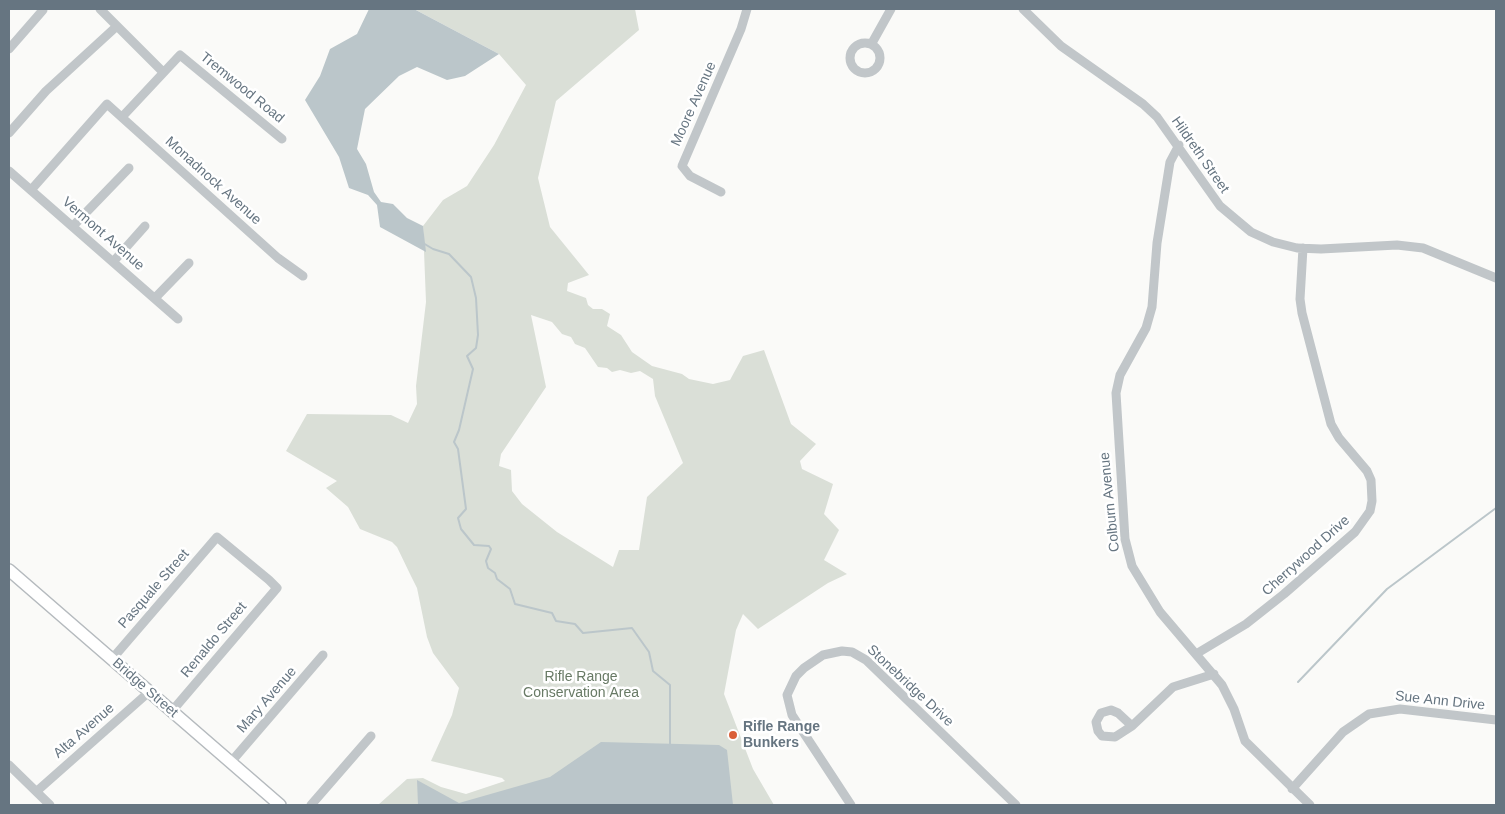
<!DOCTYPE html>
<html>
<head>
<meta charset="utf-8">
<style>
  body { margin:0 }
  #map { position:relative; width:1505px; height:814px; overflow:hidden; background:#fafaf8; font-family:Arial,sans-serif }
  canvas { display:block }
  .frame { position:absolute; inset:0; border:10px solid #667581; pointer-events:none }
</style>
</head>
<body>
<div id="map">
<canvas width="1505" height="814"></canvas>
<div class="frame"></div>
</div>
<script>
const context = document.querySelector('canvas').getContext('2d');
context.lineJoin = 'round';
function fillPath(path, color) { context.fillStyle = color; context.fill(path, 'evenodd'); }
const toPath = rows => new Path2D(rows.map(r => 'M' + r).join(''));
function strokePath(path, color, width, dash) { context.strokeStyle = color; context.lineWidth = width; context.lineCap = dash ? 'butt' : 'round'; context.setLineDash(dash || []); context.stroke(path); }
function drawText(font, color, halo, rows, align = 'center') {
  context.font = font + ' Arial,sans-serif'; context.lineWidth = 5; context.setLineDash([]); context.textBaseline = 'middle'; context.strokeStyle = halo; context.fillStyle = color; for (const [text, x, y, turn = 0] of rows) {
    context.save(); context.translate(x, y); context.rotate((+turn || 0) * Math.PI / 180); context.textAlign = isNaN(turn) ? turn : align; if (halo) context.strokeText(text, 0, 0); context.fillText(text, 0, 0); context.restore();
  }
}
fillPath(toPath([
  [414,9,635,9,639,30,556,101,538,178,550,227,589,275,568,283,567,291,586,298,588,305,593,309,602,309,610,314,607,326,621,335,632,352,652,366,682,374,689,379,713,384,730,380,743,356,764,350,791,424,816,444,800,461,802,469,833,484,824,514,839,530,824,560,847,574,828,583,758,629,743,614,736,630,724,694,753,769,774,805,378,805,407,779,423,778,441,787,466,794,505,781,502,778,431,761,452,715,459,688,433,653,427,637,417,588,410,574,397,547,392,542,360,529,348,507,326,488,337,481,286,451,307,414,391,415,408,423,417,404,416,386,426,302,423,226,443,200,467,186,494,145,526,85,499,54],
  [531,315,552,322,562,334,571,337,575,344,585,348,598,367,607,368,612,372,620,370,631,373,640,371,653,379,655,396,683,463,647,497,639,550,619,550,613,567,557,532,522,504,512,491,511,470,499,466,501,454,546,387]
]), '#dadfd7');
fillPath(toPath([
  [369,9,414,9,499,54,465,76,447,80,417,67,399,76,365,109,357,149,366,164,374,192,381,202,393,204,407,218,423,226,426,252,380,227,377,205,368,195,349,188,339,157,305,100,320,76,330,49,357,34],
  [601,742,719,745,727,750,733,805,418,805,417,780,459,803,550,777]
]), '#bbc6ca');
strokePath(toPath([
  [423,243,433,249,449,254,471,277,476,298,478,335,476,348,467,356,473,369,459,430,454,442,458,449,466,509,458,518,461,529,474,545,489,546,491,549,486,561,488,568,495,573,497,579,510,589,515,604,552,613,556,621,575,624,583,633,632,628,649,652,653,671,670,685,670,745],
  [1298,682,1387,589,1496,508]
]), '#bbc6ca', 2);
const major = toPath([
  [9,570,280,805]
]);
strokePath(major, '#b5babe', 14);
strokePath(toPath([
  [100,9,163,72],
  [1023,9,1061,46,1143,104,1157,117,1220,206,1251,232,1273,242,1297,248,1321,249,1397,245,1423,248,1496,278],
  [872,43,891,9],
  '850 58a15 15 0 1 1 30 0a15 15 0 1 1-30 0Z',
  [9,49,43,10],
  [122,117,180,55,282,139],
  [9,133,46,91,117,26],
  [1179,145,1170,162,1157,243,1152,307,1146,328,1120,375,1116,393,1125,539,1132,566,1160,612,1222,685,1234,709,1245,741,1310,805],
  [9,171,178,319],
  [31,190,107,104,278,258,303,276],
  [721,192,690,176,682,166,741,29,747,9],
  [73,226,129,168],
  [113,262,145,226],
  [155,298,189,263],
  [1196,654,1246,624,1284,594,1355,532,1370,511,1372,501,1371,480,1367,471,1339,438,1331,424,1302,313,1300,299,1303,248],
  [112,659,217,537,269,580,277,588,172,711],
  [1132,726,1118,713,1111,710,1101,713,1096,722,1098,731,1102,736,1115,737,1132,726,1173,687,1214,674],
  [231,762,323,655],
  [9,765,50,805],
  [1292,789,1343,732,1369,714,1400,709,1496,720],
  [37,791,149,692],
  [311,805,371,736],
  [851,805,792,715,787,695,796,676,804,668,823,655,842,651,852,652,866,660,1016,805]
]), '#c1c6c9', 9);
strokePath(major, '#fff', 11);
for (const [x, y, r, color] of [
  [733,735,5,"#da5f38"]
]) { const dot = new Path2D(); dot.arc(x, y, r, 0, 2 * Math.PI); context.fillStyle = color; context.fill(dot); strokePath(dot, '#fff', 2); }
drawText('14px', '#667581', '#fff', [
  ["Tremwood Road",242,88,39],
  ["Moore Avenue",694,104,-66],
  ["Hildreth Street",1200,155,55],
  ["Monadnock Avenue",213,181,42],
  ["Vermont Avenue",103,234,41],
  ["Colburn Avenue",1110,502,-96],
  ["Cherrywood Drive",1306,556,-42],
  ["Pasquale Street",154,589,-49],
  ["Renaldo Street",214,640,-50],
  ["Stonebridge Drive",910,686,43],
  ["Bridge Street",145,688,41],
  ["Mary Avenue",267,700,-49],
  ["Sue Ann Drive",1440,701,6],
  ["Alta Avenue",84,731,-41]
]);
drawText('14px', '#687a65', '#fff', [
  ["Rifle Range",581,677],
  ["Conservation Area",581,693]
]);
drawText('bold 14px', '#667581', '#fff', [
  ["Rifle Range",743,727],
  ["Bunkers",743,743]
], 'left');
</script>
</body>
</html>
